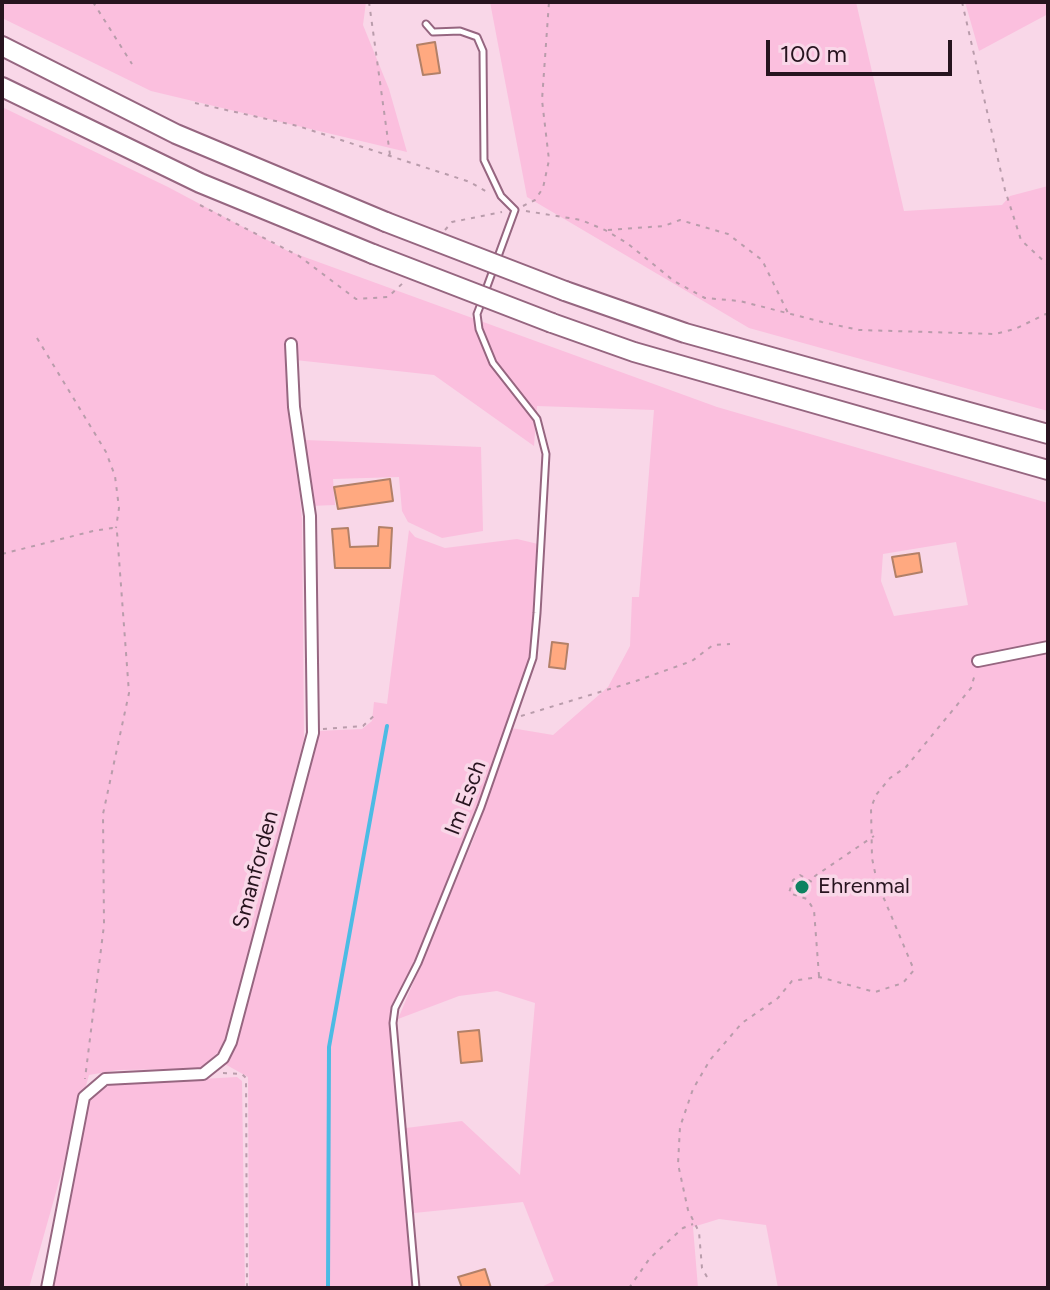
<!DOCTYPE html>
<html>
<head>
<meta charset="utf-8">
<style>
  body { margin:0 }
  #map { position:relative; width:1050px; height:1290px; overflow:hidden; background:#f9d7e8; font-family:Figtree,sans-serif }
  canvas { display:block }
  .frame { position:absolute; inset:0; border:4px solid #27141f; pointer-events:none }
  .scale { position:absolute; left:766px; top:40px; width:186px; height:36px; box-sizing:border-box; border:4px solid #27141f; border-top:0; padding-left:10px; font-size:24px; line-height:28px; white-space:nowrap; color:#27141f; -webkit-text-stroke:6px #f9d7e8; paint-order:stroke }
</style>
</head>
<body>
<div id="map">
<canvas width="1050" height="1290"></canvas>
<div class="frame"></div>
<div class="scale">100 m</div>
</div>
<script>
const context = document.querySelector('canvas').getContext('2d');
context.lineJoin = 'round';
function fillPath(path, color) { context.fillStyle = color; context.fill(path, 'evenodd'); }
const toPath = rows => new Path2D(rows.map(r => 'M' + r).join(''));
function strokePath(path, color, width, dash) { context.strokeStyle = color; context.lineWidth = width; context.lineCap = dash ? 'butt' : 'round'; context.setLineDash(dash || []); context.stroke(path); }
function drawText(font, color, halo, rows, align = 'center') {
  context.font = font + ' Figtree,sans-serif'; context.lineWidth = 7; context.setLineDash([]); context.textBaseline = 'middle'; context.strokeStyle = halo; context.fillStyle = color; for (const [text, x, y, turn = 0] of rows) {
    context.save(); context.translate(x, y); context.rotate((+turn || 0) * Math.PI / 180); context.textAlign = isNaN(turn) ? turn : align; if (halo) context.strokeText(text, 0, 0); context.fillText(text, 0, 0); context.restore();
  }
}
fillPath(toPath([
  [2,2,366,2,363,25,389,89,407,152,151,91,2,18],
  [490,2,856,2,904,211,1002,205,1010,196,1048,186,1048,411,749,328,527,197],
  [965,2,1048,2,1048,14,979,51],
  [2,107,168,187,288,251,717,407,1048,503,1048,1288,778,1288,766,1225,719,1219,693,1227,698,1288,539,1288,554,1281,523,1202,414,1213,406,1128,462,1121,520,1175,535,1003,497,991,459,996,398,1019,476,833,511,728,553,735,608,687,630,646,632,597,639,597,654,410,537,406,534,446,434,375,286,359,302,519,304,739,226,1045,200,1069,118,1070,89,1075,29,1288,2,1288],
  [956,542,968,605,894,616,881,581,883,554],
  [305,440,481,447,483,531,442,538,408,522,402,511,399,477,333,479,335,505,310,506],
  [409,530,415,537,445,548,517,539,538,544,531,658,479,804,417,960,393,1006,391,1023,415,1288,249,1288,248,1077,223,1063,317,731,362,729,372,721,374,702,387,704],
  [237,1077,242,1081,245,1288,49,1288,58,1270,84,1107,91,1096,112,1084]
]), '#fbbfde');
strokePath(toPath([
  [328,1288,329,1047,387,726]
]), '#4cbbe4', 4);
const building = toPath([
  [435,42,440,73,423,75,417,45,435,42],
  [390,479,393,501,338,509,334,487,390,479],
  [379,527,392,528,390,568,335,568,332,529,348,528,350,547,378,546,379,527],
  [919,553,922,572,896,577,892,557,919,553],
  [552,642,568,644,565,669,549,667,552,642],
  [479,1030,482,1061,461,1063,458,1032,479,1030],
  [485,1269,491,1288,462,1288,458,1277,485,1269]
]);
fillPath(building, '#ffa980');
strokePath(building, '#b28068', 2);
const service = toPath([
  [426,24,433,32,460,31,477,37,483,51,484,160,501,196,515,210,485,292],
  [416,1288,393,1023,395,1008,418,963,481,807,533,658,537,613,546,454,537,419,493,363,479,329,477,314,482,301]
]);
const minor = toPath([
  [978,661,1048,647],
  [47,1288,84,1097,105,1079,203,1074,223,1058,231,1042,313,733,310,516,294,407,291,344]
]);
const motorway = toPath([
  [2,46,176,134,386,222],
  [2,87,200,183,373,254],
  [565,291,685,333,1048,434],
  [552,323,634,352,1048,470]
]);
strokePath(service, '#966680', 9);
strokePath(minor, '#966680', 14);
strokePath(motorway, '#966680', 22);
strokePath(toPath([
  [93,2,132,64],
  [369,2,390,155],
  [962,2,1005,190,1021,240,1048,265],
  [195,103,298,126,470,182,489,193],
  [200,205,299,256,356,299,388,297,404,282],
  [523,206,535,200,543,188,549,160,542,100,549,2],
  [526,211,581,220,605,230,627,243,674,281,705,298,740,301,822,322,859,330,995,334,1015,329,1048,313],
  [445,230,452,222,502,212],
  [608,230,664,226,680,220,728,234,762,260,788,313],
  [37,338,106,452,115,476,119,508,116,528],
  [2,554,93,531,112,528,117,532,129,693,103,814,104,925,85,1079],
  [521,716,636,681,692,661,713,645,730,644],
  [323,729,363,726,377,713],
  [819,976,814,910,807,899,789,893,793,880,800,875,812,882,815,876,874,836],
  [223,1073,242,1074,246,1078,247,1288],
  [707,1277,702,1268,699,1232,688,1210,678,1164,680,1127,693,1089,710,1060,742,1023,778,998,792,981,819,977,875,992,903,983,914,970,877,882,872,858,871,808,876,795,890,778,906,767,971,688,975,674],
  [629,1288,650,1258,683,1228,693,1224]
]), '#b99cab', 2, [4, 6]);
strokePath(service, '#fff', 5);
strokePath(minor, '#fff', 10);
strokePath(motorway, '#fff', 18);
const motorwayBridge = toPath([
  [386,222,565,291],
  [373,254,552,323]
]);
strokePath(motorwayBridge, '#966680', 22, []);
strokePath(motorwayBridge, '#fff', 18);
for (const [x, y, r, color] of [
  [802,887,8,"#0d8260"]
]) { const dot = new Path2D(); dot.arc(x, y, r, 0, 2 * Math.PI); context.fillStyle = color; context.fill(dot); strokePath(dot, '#f9d7e8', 3); }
drawText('22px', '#27141f', '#f9d7e8', [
  ["Im Esch",466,798,-69],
  ["Smanforden",256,870,-75]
]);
drawText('22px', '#27141f', '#f9d7e8', [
  ["Ehrenmal",818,887]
], 'left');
</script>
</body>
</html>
